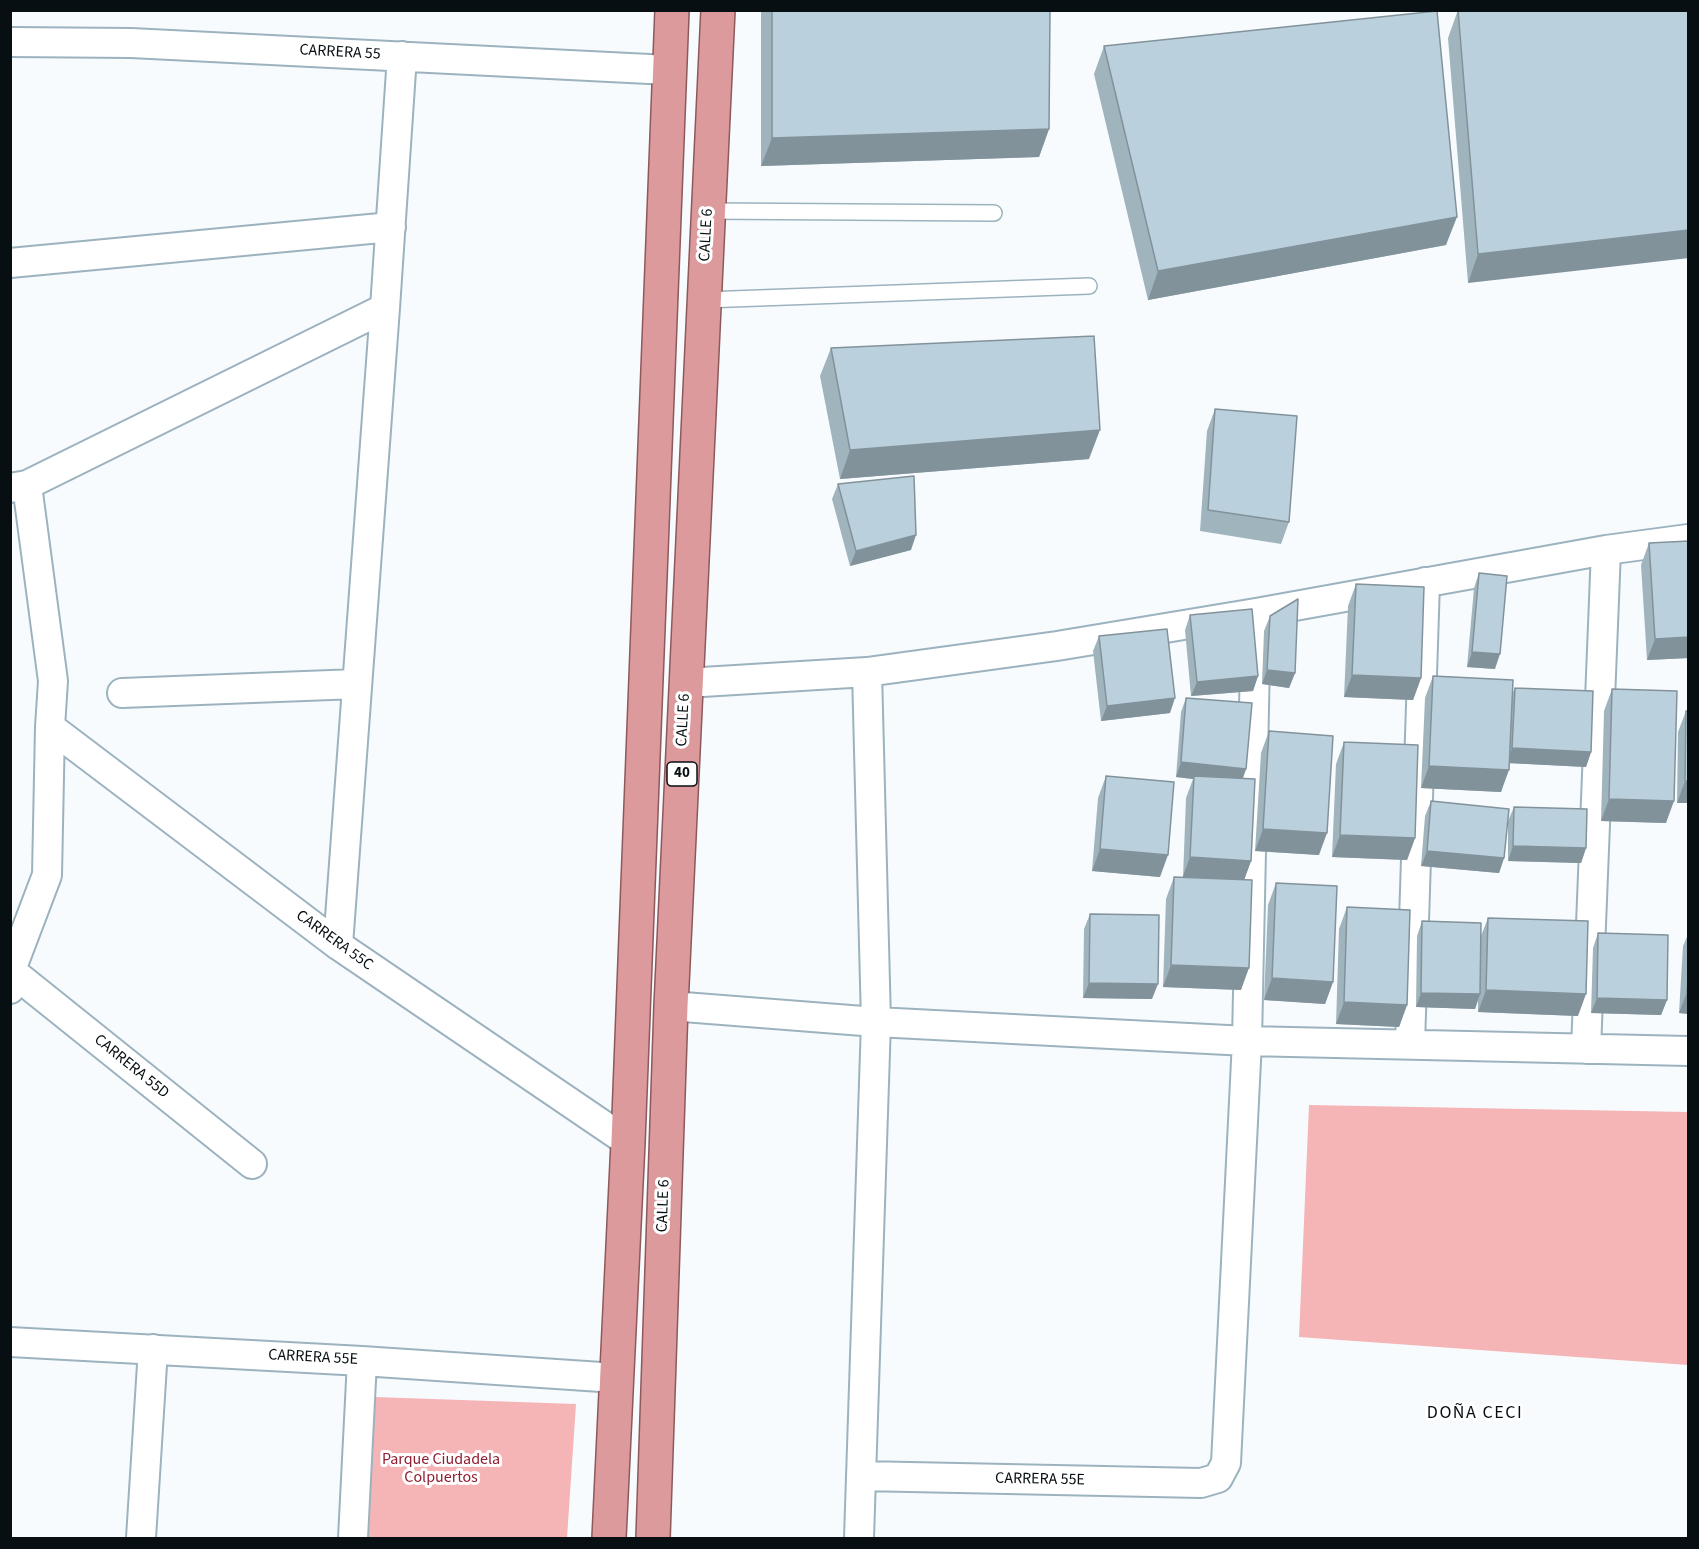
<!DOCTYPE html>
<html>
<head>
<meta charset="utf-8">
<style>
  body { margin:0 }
  #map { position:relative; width:1699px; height:1549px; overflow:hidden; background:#f7fbfe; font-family:"Source Sans 3",sans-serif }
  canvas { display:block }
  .frame { position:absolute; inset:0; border:12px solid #070f13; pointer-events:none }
</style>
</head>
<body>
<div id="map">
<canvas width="1699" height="1549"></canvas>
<div class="frame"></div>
</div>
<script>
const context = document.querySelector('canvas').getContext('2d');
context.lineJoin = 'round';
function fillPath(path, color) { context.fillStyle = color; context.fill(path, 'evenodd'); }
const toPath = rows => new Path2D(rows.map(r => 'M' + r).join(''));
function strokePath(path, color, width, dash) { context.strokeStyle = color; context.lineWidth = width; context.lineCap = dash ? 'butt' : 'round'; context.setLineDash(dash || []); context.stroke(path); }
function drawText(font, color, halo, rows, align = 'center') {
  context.font = font + ' "Source Sans 3",sans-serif'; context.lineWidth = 6; context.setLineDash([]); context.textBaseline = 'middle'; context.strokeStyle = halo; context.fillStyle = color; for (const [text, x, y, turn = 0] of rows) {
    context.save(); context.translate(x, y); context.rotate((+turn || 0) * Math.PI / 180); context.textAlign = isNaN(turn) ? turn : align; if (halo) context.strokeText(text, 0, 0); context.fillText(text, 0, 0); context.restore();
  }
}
fillPath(toPath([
  [1309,1105,1688,1112,1688,1365,1299,1337],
  [375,1397,576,1404,567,1538,367,1538]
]), '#f5b5b7');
const service = toPath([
  [709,211,994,213],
  [704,300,1089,286]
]);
const minor = toPath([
  [10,42,131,43,669,70],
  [10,263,391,227],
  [10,488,27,485,385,308],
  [686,683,867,672,1057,646,1256,613,1606,550,1688,539],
  [122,693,357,684],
  [50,727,338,945,628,1142],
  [338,945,385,308,402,56],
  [10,970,252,1164],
  [10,989,11,970,47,875,50,727,53,681,27,485],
  [671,1006,876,1022,1247,1041,1688,1051],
  [1410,1044,1425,582],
  [1586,1049,1606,550],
  [10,1342,362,1361,616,1378],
  [861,1476,1201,1483,1218,1478,1226,1463,1247,1041,1256,613],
  [141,1538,153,1349],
  [353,1538,362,1361],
  [859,1538,876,1022,867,672]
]);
const trunk = toPath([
  [609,1538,628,1142,672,10],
  [653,1538,671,1006,718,10]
]);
strokePath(service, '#9cb3bf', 18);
strokePath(minor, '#9cb3bf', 32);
strokePath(trunk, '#8c595c', 36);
strokePath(service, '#fff', 15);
strokePath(minor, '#fff', 28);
strokePath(trunk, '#dc9a9c', 33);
fillPath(toPath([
  [761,10,1050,10,1049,129,1039,157,761,166],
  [1458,10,1689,10,1468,283,1448,38],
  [1104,46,1446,245,1148,300,1094,74],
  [831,348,1089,459,840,479,820,376],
  [1215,409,1289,522,1281,544,1200,531,1207,431],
  [838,484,911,550,850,566,832,499],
  [1689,541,1689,658,1647,660,1641,565,1649,543],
  [1479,573,1495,669,1467,667,1474,588],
  [1356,584,1421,678,1413,700,1344,697,1348,606],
  [1190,615,1258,676,1253,691,1191,696,1185,630],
  [1270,616,1295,673,1289,688,1262,684,1264,631],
  [1099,636,1170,713,1101,721,1093,651],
  [1433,676,1512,694,1515,688,1591,752,1586,767,1509,763,1501,792,1421,788,1425,698],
  [1612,689,1666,823,1601,821,1604,711],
  [1186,698,1246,769,1243,778,1251,861,1244,880,1241,990,1163,987,1166,899,1174,877,1183,878,1186,798,1193,779,1176,777,1181,712],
  [1686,711,1689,711,1689,803,1677,803,1678,732],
  [1269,731,1319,855,1255,851,1261,753],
  [1344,742,1415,838,1407,860,1332,857,1336,764],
  [1106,776,1160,877,1092,871,1098,798],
  [1431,801,1504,858,1499,873,1421,866,1425,816],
  [1514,807,1586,848,1581,863,1508,861,1508,821],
  [1276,883,1333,982,1325,1004,1264,1000,1268,905],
  [1347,907,1407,1005,1399,1027,1336,1024,1339,929],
  [1090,914,1152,999,1083,998,1084,929],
  [1488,918,1578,1016,1478,1012,1478,1000,1475,1009,1416,1007,1417,936,1422,921,1481,936],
  [1689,932,1689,1014,1679,1013,1683,946],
  [1598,933,1667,1000,1661,1015,1591,1013,1593,948]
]), '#a0b4be');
fillPath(toPath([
  [1049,129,1039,157,761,166,772,138],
  [1457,217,1446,245,1148,300,1158,271],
  [1689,230,1689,258,1468,283,1478,254],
  [1100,430,1089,459,840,479,850,450],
  [916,535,911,550,850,566,856,551],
  [1689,637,1689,658,1647,660,1655,639],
  [1472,652,1500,654,1495,669,1467,667],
  [1267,670,1295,673,1289,688,1262,684],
  [1352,675,1421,678,1413,700,1344,697],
  [1258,676,1253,691,1191,696,1197,682],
  [1175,698,1170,713,1101,721,1107,706],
  [1512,748,1591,752,1586,767,1507,763],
  [1181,762,1246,769,1241,783,1194,776,1193,779,1176,777],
  [1429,766,1509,770,1501,792,1421,788],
  [1685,781,1689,781,1689,803,1677,803],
  [1609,799,1674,801,1666,823,1601,821],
  [1263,829,1327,833,1319,855,1255,851],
  [1340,835,1415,838,1407,860,1332,857],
  [1513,846,1586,848,1581,863,1508,861],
  [1100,849,1168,855,1160,877,1092,871],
  [1427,851,1504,858,1499,873,1421,866],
  [1190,857,1251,861,1243,883,1182,879],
  [1171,965,1249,968,1241,990,1163,987],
  [1272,978,1333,982,1325,1004,1264,1000],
  [1089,983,1158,984,1152,999,1083,998],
  [1486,990,1586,994,1578,1016,1478,1012],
  [1687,992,1689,992,1689,1014,1679,1013],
  [1421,993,1480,994,1475,1009,1416,1007],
  [1597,998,1667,1000,1661,1015,1591,1013],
  [1344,1002,1407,1005,1399,1027,1336,1024]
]), '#82929b');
const building = toPath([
  [772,10,1050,10,1049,129,772,138,772,10],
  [1458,10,1689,10,1689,230,1478,254,1458,10],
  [1437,11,1457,217,1158,271,1104,46,1437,11],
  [1094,336,1100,430,850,450,831,348,1094,336],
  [1215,409,1297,416,1289,522,1208,510,1215,409],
  [914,476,916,535,856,551,838,484,914,476],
  [1689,541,1689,637,1655,639,1649,543,1689,541],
  [1479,573,1507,576,1500,654,1472,652,1479,573],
  [1356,584,1424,587,1421,678,1352,675,1356,584],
  [1298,599,1295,673,1267,670,1270,616,1298,599],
  [1252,609,1258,676,1197,682,1190,615,1252,609],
  [1167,629,1175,698,1107,706,1099,636,1167,629],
  [1433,676,1513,680,1509,770,1429,766,1433,676],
  [1515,688,1593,691,1591,752,1512,748,1515,688],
  [1612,689,1677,691,1674,801,1609,799,1612,689],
  [1186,698,1252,703,1246,769,1181,762,1186,698],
  [1686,711,1689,711,1689,781,1685,781,1686,711],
  [1269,731,1333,736,1327,833,1263,829,1269,731],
  [1344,742,1418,745,1415,838,1340,835,1344,742],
  [1106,776,1174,782,1168,855,1100,849,1106,776],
  [1194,776,1255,779,1251,861,1190,857,1194,776],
  [1431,801,1509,809,1504,858,1427,851,1431,801],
  [1514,807,1587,809,1586,848,1513,846,1514,807],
  [1174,877,1252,880,1249,968,1171,965,1174,877],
  [1276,883,1337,886,1333,982,1272,978,1276,883],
  [1347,907,1410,910,1407,1005,1344,1002,1347,907],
  [1090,914,1159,915,1158,984,1089,983,1090,914],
  [1488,918,1588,921,1586,994,1486,990,1488,918],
  [1422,921,1481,923,1480,994,1421,993,1422,921],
  [1598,933,1668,935,1667,1000,1597,998,1598,933],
  [1689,967,1689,992,1687,992,1689,967]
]);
fillPath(building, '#bad1dd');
strokePath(building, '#82929b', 1.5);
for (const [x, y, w] of [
  [682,774,30]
]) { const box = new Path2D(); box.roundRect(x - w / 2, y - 12, w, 24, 4.5); context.fillStyle = '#fff'; context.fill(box); strokePath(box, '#070f13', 1.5); }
drawText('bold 15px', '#070f13', null, [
  ["40",682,774]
]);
drawText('16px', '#070f13', '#fff', [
  ["CARRERA 55",340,53,3],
  ["CALLE 6",707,235,-87],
  ["CALLE 6",684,720,-87],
  ["CARRERA 55C",334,941,36],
  ["CARRERA 55D",131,1067,39],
  ["CALLE 6",664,1206,-88],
  ["CARRERA 55E",313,1358,3],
  ["CARRERA 55E",1040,1480,1]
]);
drawText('16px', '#8f1d30', '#fff', [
  ["Parque Ciudadela",441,1460],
  ["Colpuertos",441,1478]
]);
context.letterSpacing = '1.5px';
drawText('18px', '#070f13', '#fff', [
  ["DOÑA CECI",1475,1414]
]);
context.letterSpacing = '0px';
</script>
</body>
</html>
